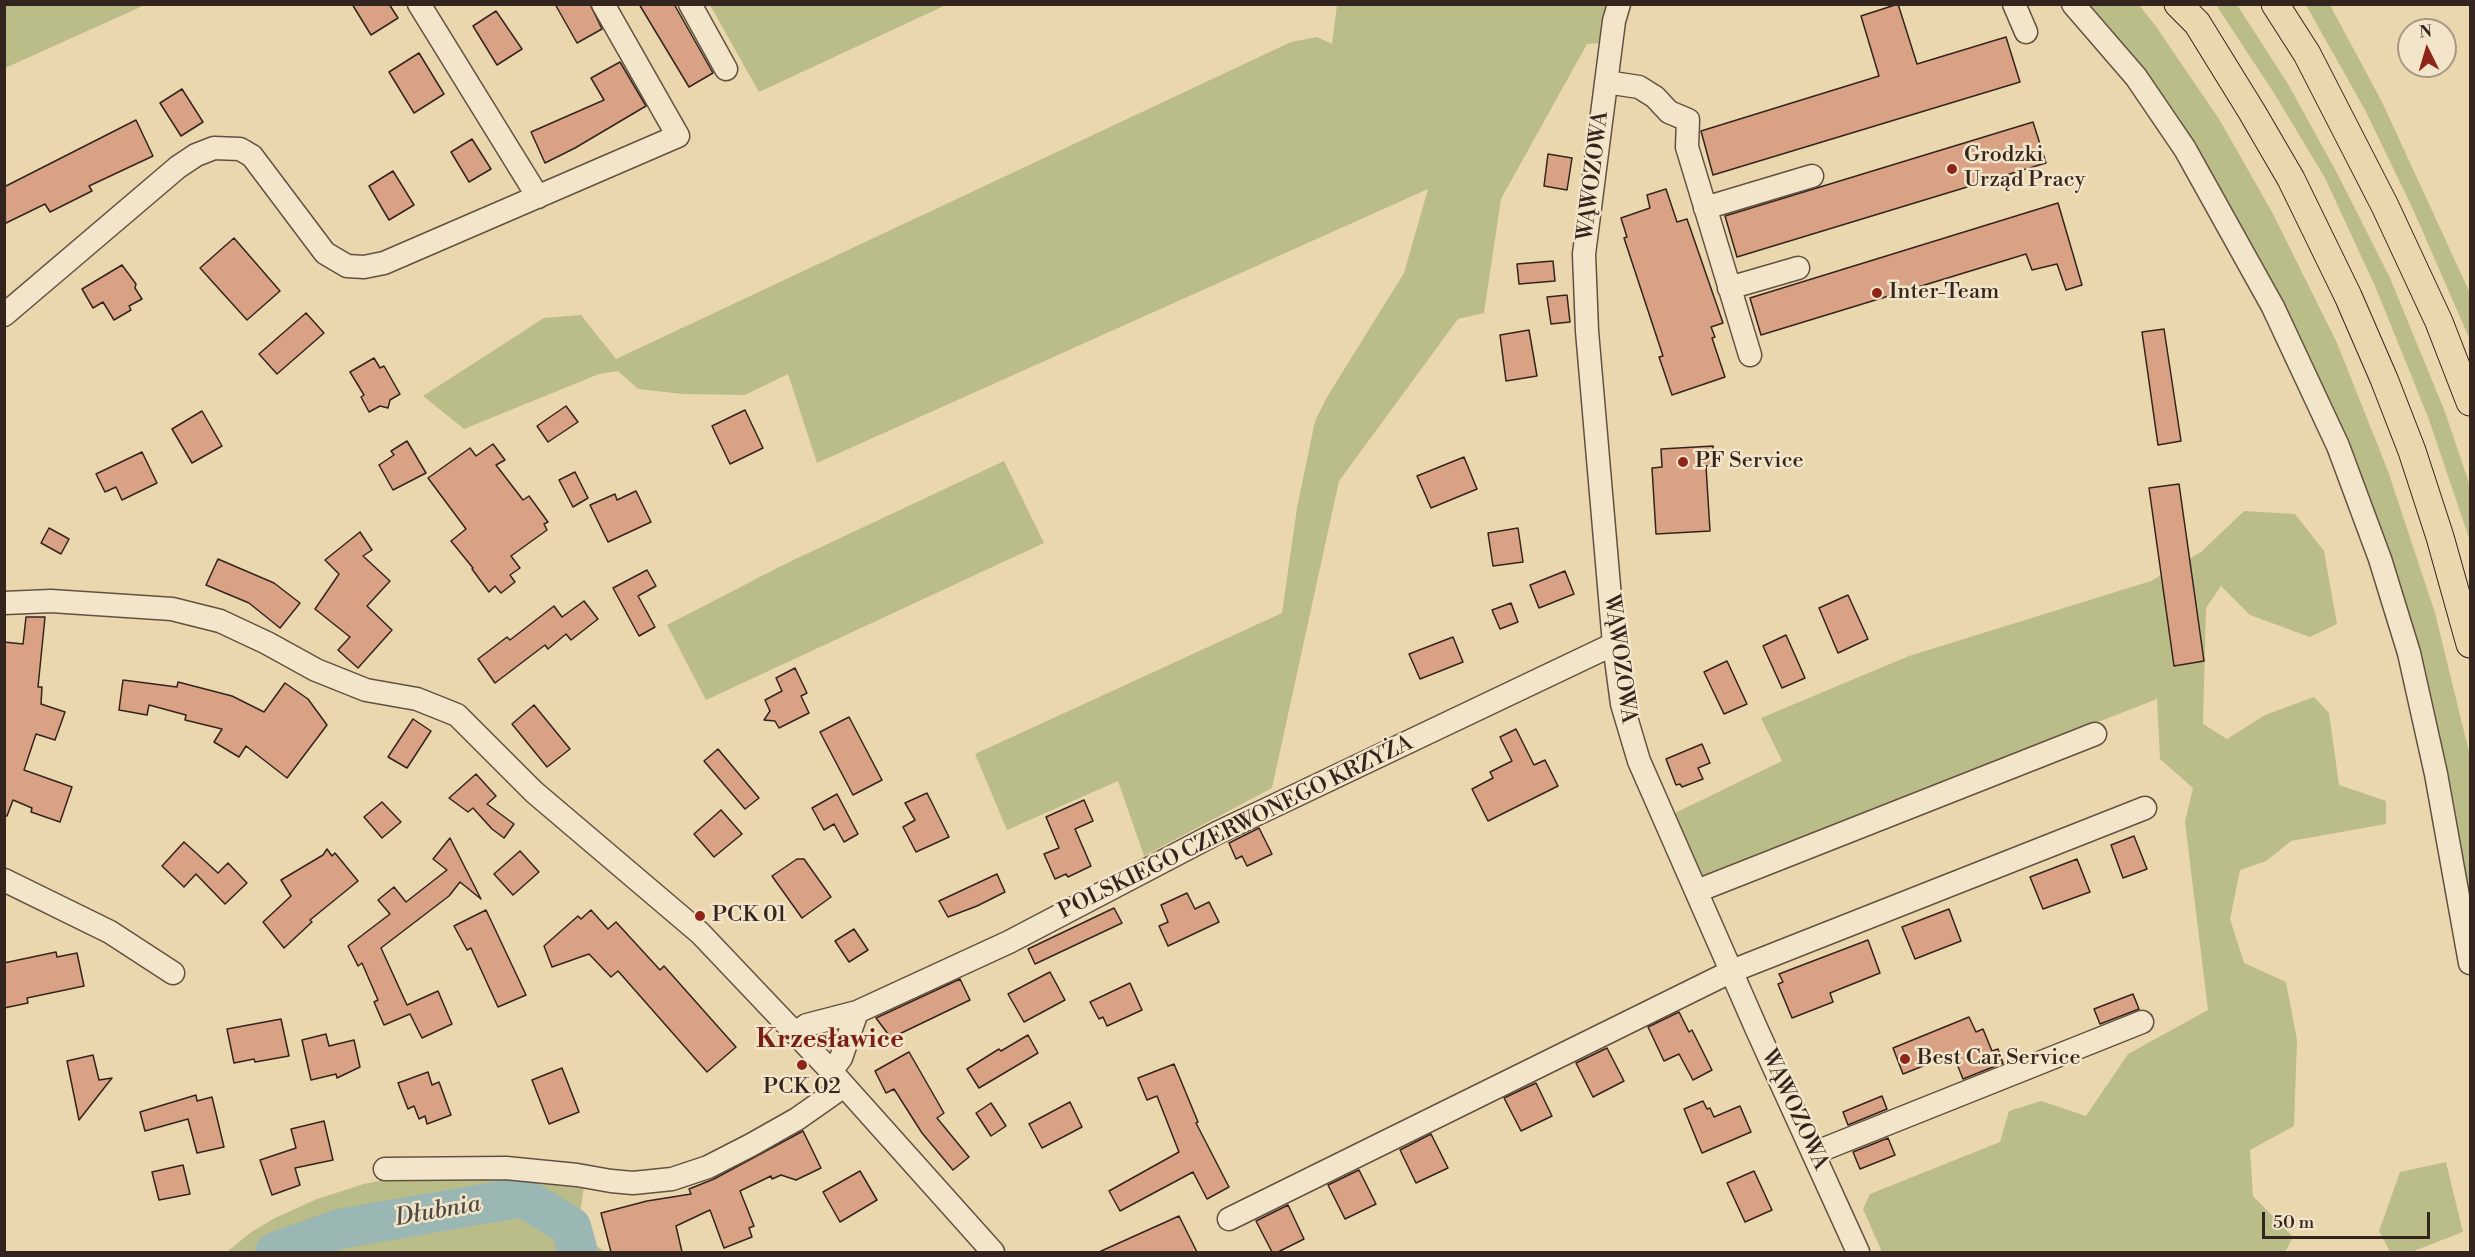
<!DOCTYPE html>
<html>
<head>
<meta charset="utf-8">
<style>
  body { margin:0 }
  #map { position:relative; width:2475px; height:1257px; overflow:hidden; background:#ebd7ae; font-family:"Libre Bodoni",serif }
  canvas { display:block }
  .frame { position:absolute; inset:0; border:6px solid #34241e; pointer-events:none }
  .north { position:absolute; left:2397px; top:18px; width:60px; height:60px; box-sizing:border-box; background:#f2e5ca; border:2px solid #a69885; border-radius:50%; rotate:355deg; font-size:16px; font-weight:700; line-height:24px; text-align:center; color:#34241e }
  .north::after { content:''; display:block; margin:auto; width:21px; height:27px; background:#8f2418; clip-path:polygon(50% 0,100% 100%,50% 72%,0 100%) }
  .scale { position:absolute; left:2262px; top:1212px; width:168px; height:27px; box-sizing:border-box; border:3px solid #34241e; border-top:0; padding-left:8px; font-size:18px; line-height:21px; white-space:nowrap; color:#34241e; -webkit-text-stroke:4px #f2e5ca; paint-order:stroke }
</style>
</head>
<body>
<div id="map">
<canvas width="2475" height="1257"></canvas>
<div class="frame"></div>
<div class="north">N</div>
<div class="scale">50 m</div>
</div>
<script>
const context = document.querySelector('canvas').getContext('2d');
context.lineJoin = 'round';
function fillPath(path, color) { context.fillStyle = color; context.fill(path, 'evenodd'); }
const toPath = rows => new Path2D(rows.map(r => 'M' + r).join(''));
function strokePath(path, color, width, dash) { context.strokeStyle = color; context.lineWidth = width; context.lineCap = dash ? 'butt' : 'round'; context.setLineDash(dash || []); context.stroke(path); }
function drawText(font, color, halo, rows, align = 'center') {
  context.font = font + ' "Libre Bodoni",serif'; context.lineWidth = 5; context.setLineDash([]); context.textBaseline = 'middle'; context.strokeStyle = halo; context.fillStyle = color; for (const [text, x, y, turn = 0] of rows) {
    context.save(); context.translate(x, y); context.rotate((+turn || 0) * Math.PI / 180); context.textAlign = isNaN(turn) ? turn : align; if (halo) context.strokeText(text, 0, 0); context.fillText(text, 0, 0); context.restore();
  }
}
fillPath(toPath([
  [5,4,145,4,145,5,5,68],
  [710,5,946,5,759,92],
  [1337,5,1607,5,1601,43,1587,44,1501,199,1484,313,1458,319,1339,481,1272,788,1144,856,1118,781,1007,830,975,754,1282,613,1297,508,1315,421,1327,397,1404,273,1428,189,817,463,788,374,745,395,683,394,638,389,618,371,599,374,464,429,423,396,544,318,581,315,616,359,1291,42,1317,37,1332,44],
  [2086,5,2139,5,2155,25,2219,119,2272,212,2337,343,2388,471,2435,613,2470,756,2470,907,2409,618,2240,226,2182,124,2121,44],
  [2216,5,2237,5,2288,84,2337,173,2390,278,2445,412,2470,486,2470,541,2428,417,2375,286,2325,178,2274,93],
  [2306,5,2330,5,2382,102,2470,293,2470,340,2412,207,2365,110],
  [1004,461,1044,543,706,700,667,625,785,564],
  [2244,511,2295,514,2324,551,2337,624,2310,637,2250,615,2221,586,2206,608,2203,724,2227,739,2265,715,2314,697,2329,713,2339,785,2386,801,2386,824,2291,841,2266,861,2240,870,2230,919,2244,963,2286,982,2297,1040,2294,1126,2250,1150,2253,1196,2293,1237,2285,1252,1882,1252,1863,1209,1870,1194,2000,1142,2009,1111,2041,1101,2086,1116,2128,1054,2208,1010,2185,822,2193,788,2160,759,2157,699,1701,877,1671,815,1782,761,1761,718,1909,656,2151,581,2201,552],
  [2446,1162,2463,1232,2411,1252,2390,1252,2379,1231,2400,1172],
  [509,1177,584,1186,579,1222,587,1239,605,1252,227,1252,250,1233,275,1218,317,1199,364,1184,384,1180]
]), '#babd88');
strokePath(toPath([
  [275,1252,339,1229,523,1197,571,1227,578,1252]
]), '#9bb7b3', 40);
const building = toPath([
  [352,4,389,4,398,18,371,35,352,4],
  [555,4,590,4,602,29,577,43,555,4],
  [639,4,674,4,713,73,689,87,639,4],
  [1898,4,1917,64,2006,37,2020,82,1713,175,1701,131,1879,76,1861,16,1898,4],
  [496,11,522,49,497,65,473,26,496,11],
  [419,53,444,94,414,113,389,72,419,53],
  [620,62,646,106,575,148,545,163,531,132,604,100,591,78,620,62],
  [182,89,203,122,181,136,160,103,182,89],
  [136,120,153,156,89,186,92,191,50,212,45,204,4,224,4,187,136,120],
  [2033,122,2046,163,1737,257,1725,216,2033,122],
  [472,139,491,169,469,182,451,152,472,139],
  [1548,154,1572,158,1567,190,1544,186,1548,154],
  [393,171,414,205,389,220,369,186,393,171],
  [1666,189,1677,222,1687,219,1723,323,1711,327,1715,337,1712,338,1725,377,1672,395,1659,357,1663,356,1624,238,1627,237,1621,218,1650,208,1647,195,1666,189],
  [2058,203,2082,285,2066,290,2057,264,2032,270,2026,254,1761,335,1750,298,2058,203],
  [234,238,280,291,247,320,200,268,234,238],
  [1553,261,1555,281,1519,284,1517,264,1553,261],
  [122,265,136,284,135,288,142,299,129,306,131,310,114,320,103,302,93,308,82,289,122,265],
  [1567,295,1570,322,1551,324,1547,297,1567,295],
  [306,313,324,333,277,374,259,354,306,313],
  [2164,329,2181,441,2158,445,2142,332,2164,329],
  [1529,330,1537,376,1506,381,1500,335,1529,330],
  [374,358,380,368,384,366,400,394,390,400,388,408,380,406,369,412,361,397,364,395,350,372,374,358],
  [566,406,578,422,548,442,537,426,566,406],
  [745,410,763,448,730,464,712,426,745,410],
  [202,411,222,446,192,463,172,429,202,411],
  [407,441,426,473,393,490,379,465,394,455,391,451,407,441],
  [493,444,505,460,496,465,523,500,529,496,548,522,544,524,547,530,511,556,520,568,510,575,515,582,501,593,495,586,489,592,472,569,473,568,451,541,466,529,428,478,470,448,476,456,493,444],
  [1713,446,1714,465,1706,466,1710,531,1656,534,1652,468,1662,467,1661,449,1713,446],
  [142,452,157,483,122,500,116,487,105,492,96,474,142,452],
  [1464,457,1477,489,1431,508,1417,476,1464,457],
  [575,472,588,498,573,507,559,480,575,472],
  [2179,484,2204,661,2174,666,2149,488,2179,484],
  [636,491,651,522,608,542,590,505,615,494,617,500,636,491],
  [49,528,69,539,61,554,41,543,49,528],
  [1518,528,1523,562,1493,566,1488,533,1518,528],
  [360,532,372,550,363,556,390,581,367,606,392,630,358,668,338,650,350,637,315,609,339,574,325,560,360,532],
  [218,559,274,583,300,603,280,628,249,603,206,585,218,559],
  [647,570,656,586,638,596,655,627,639,636,613,588,647,570],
  [1565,571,1574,594,1539,608,1530,585,1565,571],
  [1848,595,1868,639,1838,653,1819,608,1848,595],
  [584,601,598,619,571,640,566,634,548,649,545,645,495,683,478,659,507,637,510,640,554,606,562,617,584,601],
  [1511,603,1518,622,1500,629,1492,610,1511,603],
  [26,617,45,617,38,687,42,687,41,704,65,712,55,740,36,734,24,770,72,787,60,822,31,812,32,808,13,800,7,816,4,816,4,642,23,644,26,617],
  [1786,635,1805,678,1782,688,1763,646,1786,635],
  [1453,637,1463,662,1420,679,1409,654,1453,637],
  [1727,661,1747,704,1724,714,1704,672,1727,661],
  [795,668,807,693,801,696,809,713,779,728,775,721,764,720,770,711,765,700,782,691,776,678,795,668],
  [123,680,177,687,178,682,232,696,264,712,285,683,308,699,327,725,287,778,246,746,239,757,214,742,222,729,185,720,186,715,149,705,147,715,119,710,123,680],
  [534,705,570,749,547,767,512,724,534,705],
  [849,717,882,780,853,795,820,732,849,717],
  [413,719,431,731,407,768,388,757,413,719],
  [1516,729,1534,765,1545,760,1558,786,1488,821,1472,789,1493,778,1490,772,1512,761,1500,737,1516,729],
  [1702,744,1710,763,1698,768,1703,779,1682,787,1680,784,1676,785,1666,759,1702,744],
  [718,749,759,798,745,809,704,761,718,749],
  [476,774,496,796,487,804,514,824,504,838,492,829,473,808,468,812,449,798,476,774],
  [927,793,949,837,916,852,903,827,915,820,905,803,927,793],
  [837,794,858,834,844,842,834,824,824,830,812,808,837,794],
  [1084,800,1093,821,1075,829,1091,866,1068,877,1066,874,1055,879,1044,854,1059,848,1046,817,1084,800],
  [382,802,401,822,382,838,364,817,382,802],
  [721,810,742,834,714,857,694,834,721,810],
  [1259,828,1272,854,1247,866,1242,856,1236,859,1229,843,1259,828],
  [2134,836,2147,869,2123,878,2111,845,2134,836],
  [450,838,481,899,460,882,449,896,381,948,407,1005,438,991,452,1024,422,1038,410,1014,384,1025,374,1002,378,1000,362,963,358,966,348,946,390,914,378,900,394,887,406,902,447,870,433,859,450,838],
  [184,842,218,873,228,863,247,883,225,904,196,874,184,887,162,866,184,842],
  [327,849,332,856,335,853,358,881,310,920,312,922,284,948,263,922,291,896,281,880,323,855,327,849],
  [520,851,539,872,513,895,494,874,520,851],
  [797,859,804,859,831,897,802,918,772,876,797,859],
  [2077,859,2090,892,2043,909,2030,877,2077,859],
  [997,874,1005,892,977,906,948,917,939,901,997,874],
  [1187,893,1195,909,1209,902,1219,922,1168,946,1159,926,1168,922,1161,905,1187,893],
  [1114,908,1122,923,1035,964,1028,949,1114,908],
  [1949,909,1961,941,1915,959,1902,927,1949,909],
  [486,910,526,995,498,1007,471,948,467,950,454,926,486,910],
  [591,910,608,929,616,922,660,970,664,966,736,1047,707,1072,618,971,611,977,589,954,552,967,544,946,578,916,581,919,591,910],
  [854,929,868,950,849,962,835,941,854,929],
  [1868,940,1880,973,1830,993,1833,1002,1792,1018,1778,984,1783,982,1779,974,1868,940],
  [56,952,57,957,77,953,84,986,27,998,28,1003,4,1008,4,963,56,952],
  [1050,972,1065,1000,1024,1022,1008,994,1050,972],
  [960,979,970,1000,891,1038,876,1018,960,979],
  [1130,983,1142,1010,1107,1026,1103,1017,1099,1019,1090,1002,1130,983],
  [2133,994,2139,1009,2100,1024,2094,1009,2133,994],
  [1679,1012,1689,1032,1692,1030,1712,1070,1693,1080,1679,1054,1664,1061,1648,1027,1679,1012],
  [1969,1017,1976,1032,1983,1029,1992,1051,1998,1049,2003,1063,1963,1079,1953,1054,1903,1074,1893,1048,1969,1017],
  [281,1019,289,1056,255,1062,254,1059,234,1063,227,1029,281,1019],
  [326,1034,329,1046,354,1040,360,1067,337,1078,336,1074,311,1080,302,1040,326,1034],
  [1028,1035,1038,1053,979,1088,967,1069,999,1049,1001,1051,1028,1035],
  [1607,1048,1624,1081,1593,1097,1576,1063,1607,1048],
  [909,1052,944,1113,937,1118,969,1157,953,1170,922,1133,894,1089,886,1093,875,1071,909,1052],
  [93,1055,99,1080,112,1078,79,1120,67,1061,93,1055],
  [1174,1064,1198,1122,1196,1123,1229,1187,1207,1199,1193,1172,1120,1211,1109,1191,1179,1152,1157,1096,1147,1100,1138,1078,1174,1064],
  [562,1068,579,1112,549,1124,532,1080,562,1068],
  [428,1072,432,1085,439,1082,451,1115,427,1124,425,1116,419,1119,414,1106,408,1109,398,1083,428,1072],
  [1536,1083,1552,1116,1521,1131,1504,1098,1536,1083],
  [196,1095,197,1101,212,1097,224,1147,197,1153,188,1119,145,1131,140,1112,196,1095],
  [1882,1096,1887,1109,1848,1125,1843,1112,1882,1096],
  [1703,1101,1707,1109,1710,1108,1714,1117,1740,1106,1751,1132,1702,1153,1684,1109,1703,1101],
  [1070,1102,1082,1127,1042,1148,1029,1124,1070,1102],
  [991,1103,1006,1126,991,1136,976,1113,991,1103],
  [324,1121,333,1160,295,1168,300,1185,272,1195,260,1160,296,1148,291,1129,324,1121],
  [803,1131,821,1168,796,1180,781,1175,772,1179,771,1176,740,1191,754,1226,749,1228,752,1237,724,1248,710,1210,676,1226,682,1252,611,1252,601,1213,647,1201,691,1194,689,1189,714,1179,803,1131],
  [1431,1134,1448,1168,1416,1183,1400,1150,1431,1134],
  [1888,1138,1895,1155,1860,1169,1853,1152,1888,1138],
  [183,1165,190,1194,159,1200,152,1172,183,1165],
  [1359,1170,1376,1204,1345,1219,1328,1185,1359,1170],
  [860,1171,877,1200,840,1222,823,1192,860,1171],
  [1754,1171,1772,1210,1745,1222,1727,1183,1754,1171],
  [1288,1205,1304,1239,1278,1252,1272,1252,1256,1221,1288,1205],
  [1179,1216,1197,1252,1099,1252,1179,1216]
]);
fillPath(building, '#daa285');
strokePath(building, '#34241e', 1.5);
const minor = toPath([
  [419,4,538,197],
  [690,4,726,69],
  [1619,4,1614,21,1584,254,1587,331,1614,644,1622,704,1639,761,1757,1030,1858,1252],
  [2014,4,2026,32],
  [2073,4,2136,77,2185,149,2273,307,2338,446,2380,559,2409,653,2436,774,2470,963],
  [1606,82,1639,87,1655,97,1669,112,1688,120,1687,147,1750,355],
  [1705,208,1812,176],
  [1729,288,1798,268],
  [4,315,178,167,196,155,214,148,240,149,252,156,325,253,347,266,364,267,384,263,678,136,603,4],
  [4,603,51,601,172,609,220,621,267,643,316,670,366,690,417,699,457,715,534,792,700,933,831,1071,993,1252],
  [4,880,110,932,173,973],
  [1697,891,2095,734],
  [795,1033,807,1025,857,1012,1009,942,1217,833,1614,644],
  [831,1071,841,1058,857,1012],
  [1814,1153,2142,1022],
  [385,1169,506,1168,577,1175,611,1181,633,1183,672,1179,708,1167,751,1145,797,1119,844,1086],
  [1229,1219,1732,971,2145,808]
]);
const major = toPath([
  [2178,4,2197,23,2252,112,2291,179,2348,296,2384,379,2412,451,2440,537,2470,644],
  [2275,4,2307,54,2385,206,2439,322,2470,402]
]);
strokePath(minor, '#625142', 25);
strokePath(major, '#34241e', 29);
strokePath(minor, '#f2e5ca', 22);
strokePath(major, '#ebd7ae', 27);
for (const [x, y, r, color] of [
  [1952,169,6,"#8f2418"],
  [1877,293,6,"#8f2418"],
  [1683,462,6,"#8f2418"],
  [700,916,6,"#8f2418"],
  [1905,1059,6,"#8f2418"],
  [802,1065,6,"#8f2418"]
]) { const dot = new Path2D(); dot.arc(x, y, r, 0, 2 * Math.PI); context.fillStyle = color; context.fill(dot); strokePath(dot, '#f2e5ca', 2); }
drawText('22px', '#34241e', '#f2e5ca', [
  ["Grodzki",1964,156],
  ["Urząd Pracy",1964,181],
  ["Inter-Team",1889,293],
  ["PF Service",1695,462],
  ["PCK 01",712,916],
  ["Best Car Service",1917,1059],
  ["PCK 02",802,1088,"center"]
], 'left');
drawText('22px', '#34241e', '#f2e5ca', [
  ["WĄWOZOWA",1594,176,-83],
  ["WĄWOZOWA",1619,659,82],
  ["POLSKIEGO CZERWONEGO KRZYŻA",1236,828,-26],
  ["WĄWOZOWA",1794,1110,65]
]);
drawText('italic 24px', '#4e4943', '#f2e5ca', [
  ["Dłubnia",438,1212,-10]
]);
drawText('bold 26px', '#7a1f14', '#f2e5ca', [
  ["Krzesławice",830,1041]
]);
</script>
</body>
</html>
